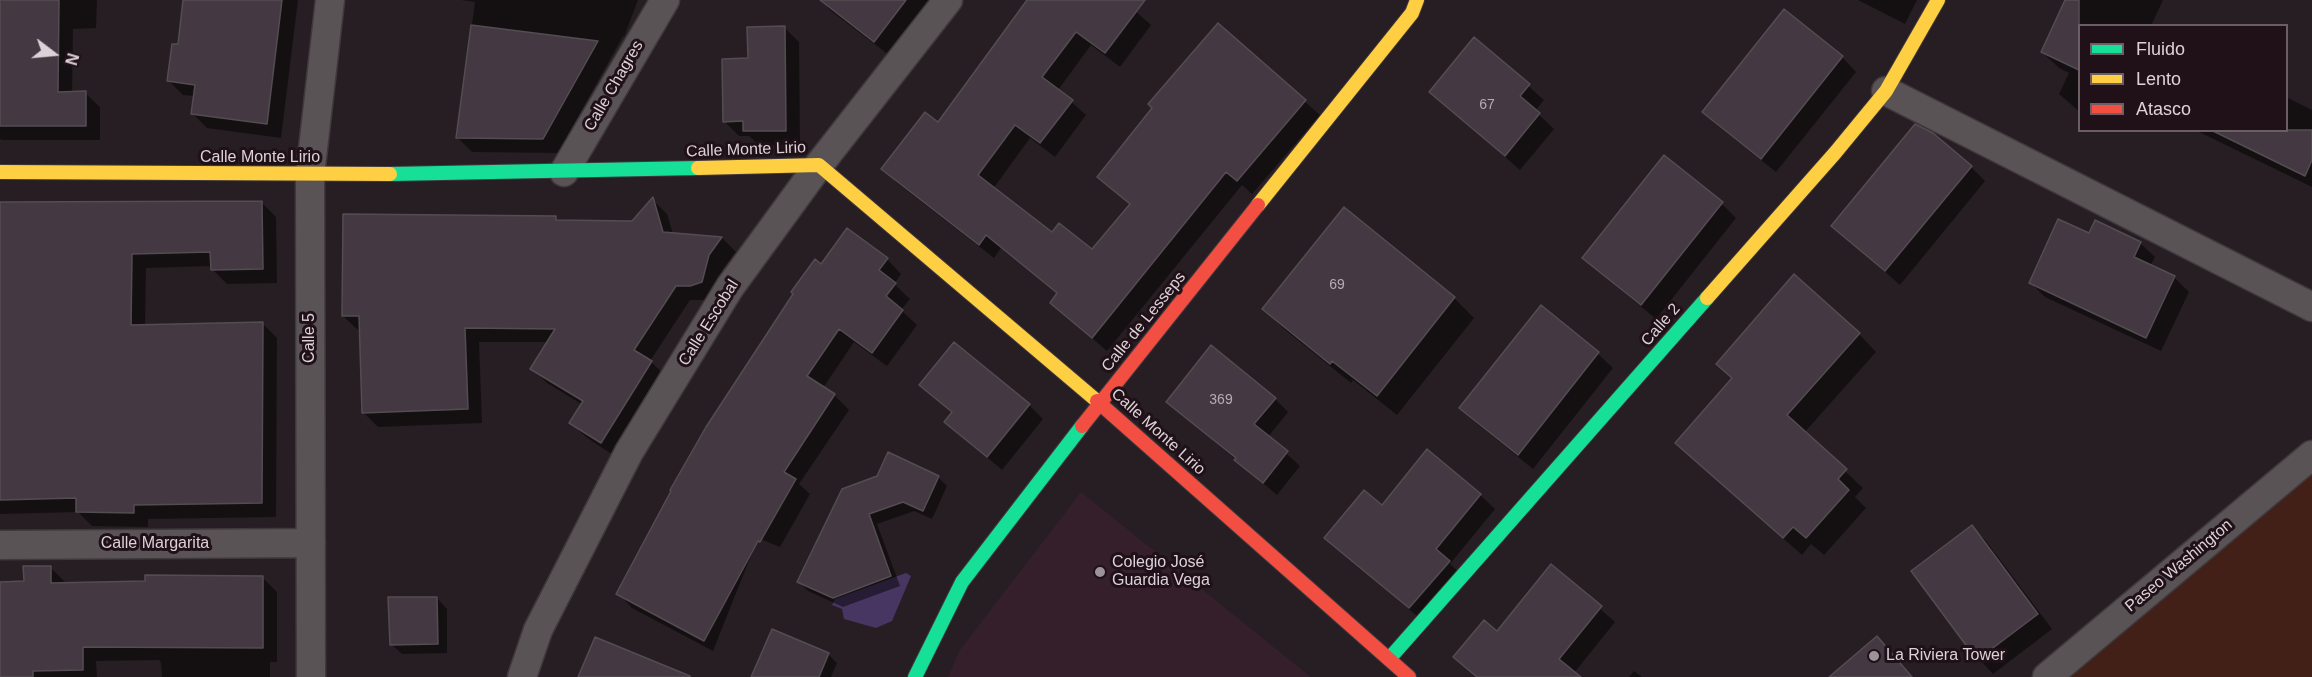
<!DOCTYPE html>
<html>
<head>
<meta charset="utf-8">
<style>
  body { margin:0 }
  #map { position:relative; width:2312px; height:677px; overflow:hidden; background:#261e22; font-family:Arial,sans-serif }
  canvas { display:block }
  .legend { position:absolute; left:2078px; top:24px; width:210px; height:108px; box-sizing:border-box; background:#201119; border:2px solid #6c5e65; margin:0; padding:8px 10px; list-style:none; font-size:18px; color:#ddd2d7 }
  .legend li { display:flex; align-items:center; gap:12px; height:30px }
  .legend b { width:30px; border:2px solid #6c5e65 }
  .north { position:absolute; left:24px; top:24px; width:60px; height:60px; -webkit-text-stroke:4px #201119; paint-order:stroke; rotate:106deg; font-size:16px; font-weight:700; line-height:24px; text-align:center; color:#ddd2d7 }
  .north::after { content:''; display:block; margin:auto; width:21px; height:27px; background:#ddd2d7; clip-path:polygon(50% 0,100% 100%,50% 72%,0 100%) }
</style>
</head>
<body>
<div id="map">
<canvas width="2312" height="677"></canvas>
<ul class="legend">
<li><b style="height:8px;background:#16e098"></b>Fluido</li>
<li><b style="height:8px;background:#ffcf43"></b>Lento</li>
<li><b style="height:8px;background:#f24e42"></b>Atasco</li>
</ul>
<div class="north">N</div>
</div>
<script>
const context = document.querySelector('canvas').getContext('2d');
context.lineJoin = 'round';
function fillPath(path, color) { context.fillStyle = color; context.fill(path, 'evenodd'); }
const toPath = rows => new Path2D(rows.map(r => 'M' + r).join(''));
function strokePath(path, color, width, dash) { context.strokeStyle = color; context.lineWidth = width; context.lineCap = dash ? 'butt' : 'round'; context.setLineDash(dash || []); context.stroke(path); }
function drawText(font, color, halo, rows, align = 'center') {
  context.font = font + ' Arial,sans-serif'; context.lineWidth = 6; context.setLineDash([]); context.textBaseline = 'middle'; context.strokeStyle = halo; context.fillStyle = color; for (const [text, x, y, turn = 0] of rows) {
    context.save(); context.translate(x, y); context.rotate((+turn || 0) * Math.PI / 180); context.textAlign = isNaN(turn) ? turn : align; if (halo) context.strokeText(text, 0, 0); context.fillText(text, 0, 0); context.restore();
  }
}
fillPath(toPath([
  [1081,492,1311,677,948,677,959,651]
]), '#341f2a');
fillPath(toPath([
  [2312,473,2312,677,2071,677]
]), '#422018');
fillPath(toPath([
  [906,573,911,576,892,621,876,628,844,619,842,609,832,605,835,599]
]), '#483662');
fillPath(toPath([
  [0,0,97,0,96,28,73,29,72,93,85,93,100,107,100,140,2,140,0,139],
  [185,0,298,0,281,138,207,128,193,114,195,96,183,95,168,80,179,46],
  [461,0,638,0,624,37,623,36,558,153,472,152,457,137,475,2],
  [821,0,931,0,889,55,831,11],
  [1030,0,1123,0,1151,25,1120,67,1091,45,1058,90,1086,115,1055,157,1030,138,993,189,1052,234,1092,252,1131,206,1099,177,1218,25,1320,115,1252,194,1242,185,1107,351,1052,303,1058,295,1001,248,994,258,897,183,883,168,938,124],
  [1858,0,1917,0,1905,24],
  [2067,0,2163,0,2151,26,2080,26,2080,112,2059,94,2069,73,2059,68,2042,52],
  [784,27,799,42,800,145,759,145,749,136,739,136,724,121,749,60],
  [1475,39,1544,100,1535,111,1554,129,1520,170,1431,92],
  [1842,57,1856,72,1776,172,1718,126,1704,112],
  [2286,97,2312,110,2312,187,2195,130,2286,130],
  [1664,157,1722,204,1736,218,1656,319,1599,272,1584,258],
  [1971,167,1985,181,1900,285,1833,226],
  [653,200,667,214,673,234,722,238,736,252,723,269,716,296,706,300,690,300,650,361,666,376,616,457,586,437,571,423,583,405,547,383,532,368,548,342,479,342,482,423,378,427,363,412,361,330,358,330,343,316,555,218,559,222,632,222],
  [262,203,276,217,277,283,227,284,212,269,212,266,146,268,145,327,262,323,277,338,276,517,148,519,148,527,92,526,78,512,0,514,0,204],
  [2089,235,2140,243,2155,257,2150,266,2174,277,2189,292,2161,351,2045,297,2030,282],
  [887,259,901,274,894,284,910,299,901,310,917,325,887,366,854,342,823,388,834,395,849,410,799,484,810,494,780,547,758,538,713,651,632,608,618,593,821,266],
  [1454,298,1474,318,1397,415,1353,380,1351,383,1284,329,1264,309],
  [1541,307,1598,354,1613,368,1533,469,1475,422,1461,408],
  [1859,334,1876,352,1804,433,1863,488,1855,497,1866,508,1824,555,1811,544,1802,555,1695,460,1733,379],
  [921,385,1029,405,1043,419,1002,470,946,422,953,414],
  [1275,399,1288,412,1268,437,1300,466,1277,495,1168,402],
  [878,477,938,477,947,486,932,519,914,511,877,524,900,586,843,607,808,591,799,582],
  [1480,495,1495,509,1450,564,1463,576,1424,622,1326,538],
  [1972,527,1986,541,2052,629,1993,674,1979,659,1913,571],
  [1551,566,1615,622,1574,673,1579,677,1476,677,1455,657,1497,633],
  [50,567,65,582,65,584,262,577,277,592,277,662,270,662,270,677,162,677,161,663,159,660,96,661,97,677,0,677,0,583,25,583],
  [437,598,447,609,447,653,402,654,391,644],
  [828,654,837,663,831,677,753,677],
  [1634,671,1642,677,1629,677]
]), '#0007');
const building = toPath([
  [0,0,59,0,58,92,86,91,86,126,0,126,0,0],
  [183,0,282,0,267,124,191,114,195,85,167,81,172,44,178,44,183,0],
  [820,0,906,0,874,42,820,0],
  [1027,0,1145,0,1105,53,1076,32,1042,77,1073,100,1040,143,1015,125,978,175,1052,232,1059,223,1092,249,1130,204,1097,177,1152,108,1148,104,1218,23,1306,100,1237,181,1226,172,1092,338,1050,303,1057,293,986,235,979,245,881,169,925,112,938,122,1027,0],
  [2065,0,2079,0,2079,70,2041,52,2065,0],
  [1784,9,1843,56,1761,159,1702,112,1784,9],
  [471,25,598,41,543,139,456,138,471,25],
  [785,26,786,131,743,131,743,121,723,122,722,59,748,58,747,27,785,26],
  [1474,37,1530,84,1520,96,1540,113,1505,156,1429,92,1474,37],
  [1915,124,1933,133,1972,166,1885,271,1831,226,1915,124],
  [2211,130,2312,130,2312,160,2305,176,2211,130],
  [1664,155,1723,202,1641,305,1582,258,1664,155],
  [653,197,663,232,722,237,709,255,702,282,690,286,676,286,634,350,652,361,601,443,569,423,583,401,530,369,555,329,465,328,468,409,362,413,359,316,342,316,343,214,556,216,556,220,632,221,653,197],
  [262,201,263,269,211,270,210,252,132,254,131,325,263,322,262,503,134,505,134,513,76,512,76,498,0,500,0,202,262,201],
  [1344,207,1455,297,1377,396,1332,361,1330,364,1262,309,1344,207],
  [2058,219,2089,233,2095,220,2141,242,2134,257,2175,276,2146,338,2029,283,2058,219],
  [847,228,888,258,879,270,896,283,886,296,903,310,872,353,839,329,807,376,835,394,784,472,796,479,760,542,758,541,704,641,616,594,671,491,670,490,706,427,793,294,791,292,815,259,821,264,847,228],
  [1794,274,1860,333,1787,415,1847,469,1838,479,1849,490,1806,538,1793,527,1783,538,1675,443,1732,378,1716,364,1794,274],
  [1541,305,1599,352,1518,455,1459,408,1541,305],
  [954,342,1030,404,987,457,944,422,952,412,919,385,954,342],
  [1211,345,1276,398,1254,424,1288,451,1263,483,1234,460,1236,458,1166,402,1211,345],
  [1427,449,1481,494,1436,549,1450,561,1409,608,1324,538,1364,490,1382,505,1427,449],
  [888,452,939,476,923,511,903,502,869,514,891,576,833,598,797,582,842,489,877,476,888,452],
  [1972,525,2038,614,1977,660,1911,571,1972,525],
  [1551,564,1602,606,1559,659,1581,677,1477,677,1453,657,1484,620,1497,631,1551,564],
  [23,566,51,566,51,583,145,581,145,575,263,576,263,648,83,647,83,670,33,671,33,677,0,677,0,582,24,581,23,566],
  [388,597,437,597,438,644,390,645,388,597],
  [772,629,829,653,819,677,751,677,772,629],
  [1877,636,1912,677,1829,677,1877,636],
  [595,637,690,676,690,677,578,677,595,637]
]);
fillPath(building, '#443942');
strokePath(building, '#534d51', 1.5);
const street = toPath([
  [1886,91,2312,307],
  [564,172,665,0],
  [0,545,311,543],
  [311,677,310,175,330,0],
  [522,677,538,630,629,452,730,287,819,165,948,0],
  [2047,677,2312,455]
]);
const fast = toPath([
  [390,174,698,168],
  [1389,659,1707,298],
  [915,677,962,582,1082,426]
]);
const slow = toPath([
  [698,168,819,165,1097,401],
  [0,172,390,174],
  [1258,205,1412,13,1417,0],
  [1707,298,1835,153,1886,91,1938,0]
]);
const jam = toPath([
  [1097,401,1409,677],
  [1082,426,1258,205]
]);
strokePath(street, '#40383c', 31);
strokePath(fast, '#40383c', 16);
strokePath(slow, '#40383c', 16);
strokePath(jam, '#40383c', 16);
strokePath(street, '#595356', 28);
strokePath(fast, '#16e098', 14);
strokePath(slow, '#ffcf43', 14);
strokePath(jam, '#f24e42', 14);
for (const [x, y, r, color] of [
  [1100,572,6,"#9d9398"],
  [1874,656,6,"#9d9398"]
]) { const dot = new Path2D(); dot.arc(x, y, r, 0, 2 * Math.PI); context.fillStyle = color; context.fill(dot); strokePath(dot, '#201119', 2); }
drawText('14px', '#b7acb2', null, [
  ["67",1487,105],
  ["69",1337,285],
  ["369",1221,400]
]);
drawText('16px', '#ddd2d7', '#201119', [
  ["Calle Chagres",614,86,-60],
  ["Calle Monte Lirio",746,150,-2],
  ["Calle Monte Lirio",260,158],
  ["Calle de Lesseps",1144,322,-51],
  ["Calle Escobal",709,323,-58],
  ["Calle 2",1661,325,-49],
  ["Calle 5",310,338,-90],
  ["Calle Monte Lirio",1158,432,42],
  ["Calle Margarita",155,544],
  ["Paseo Washington",2179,566,-40]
]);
drawText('16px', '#ddd2d7', '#201119', [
  ["Colegio José",1112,563],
  ["Guardia Vega",1112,581],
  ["La Riviera Tower",1886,656]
], 'left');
</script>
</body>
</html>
